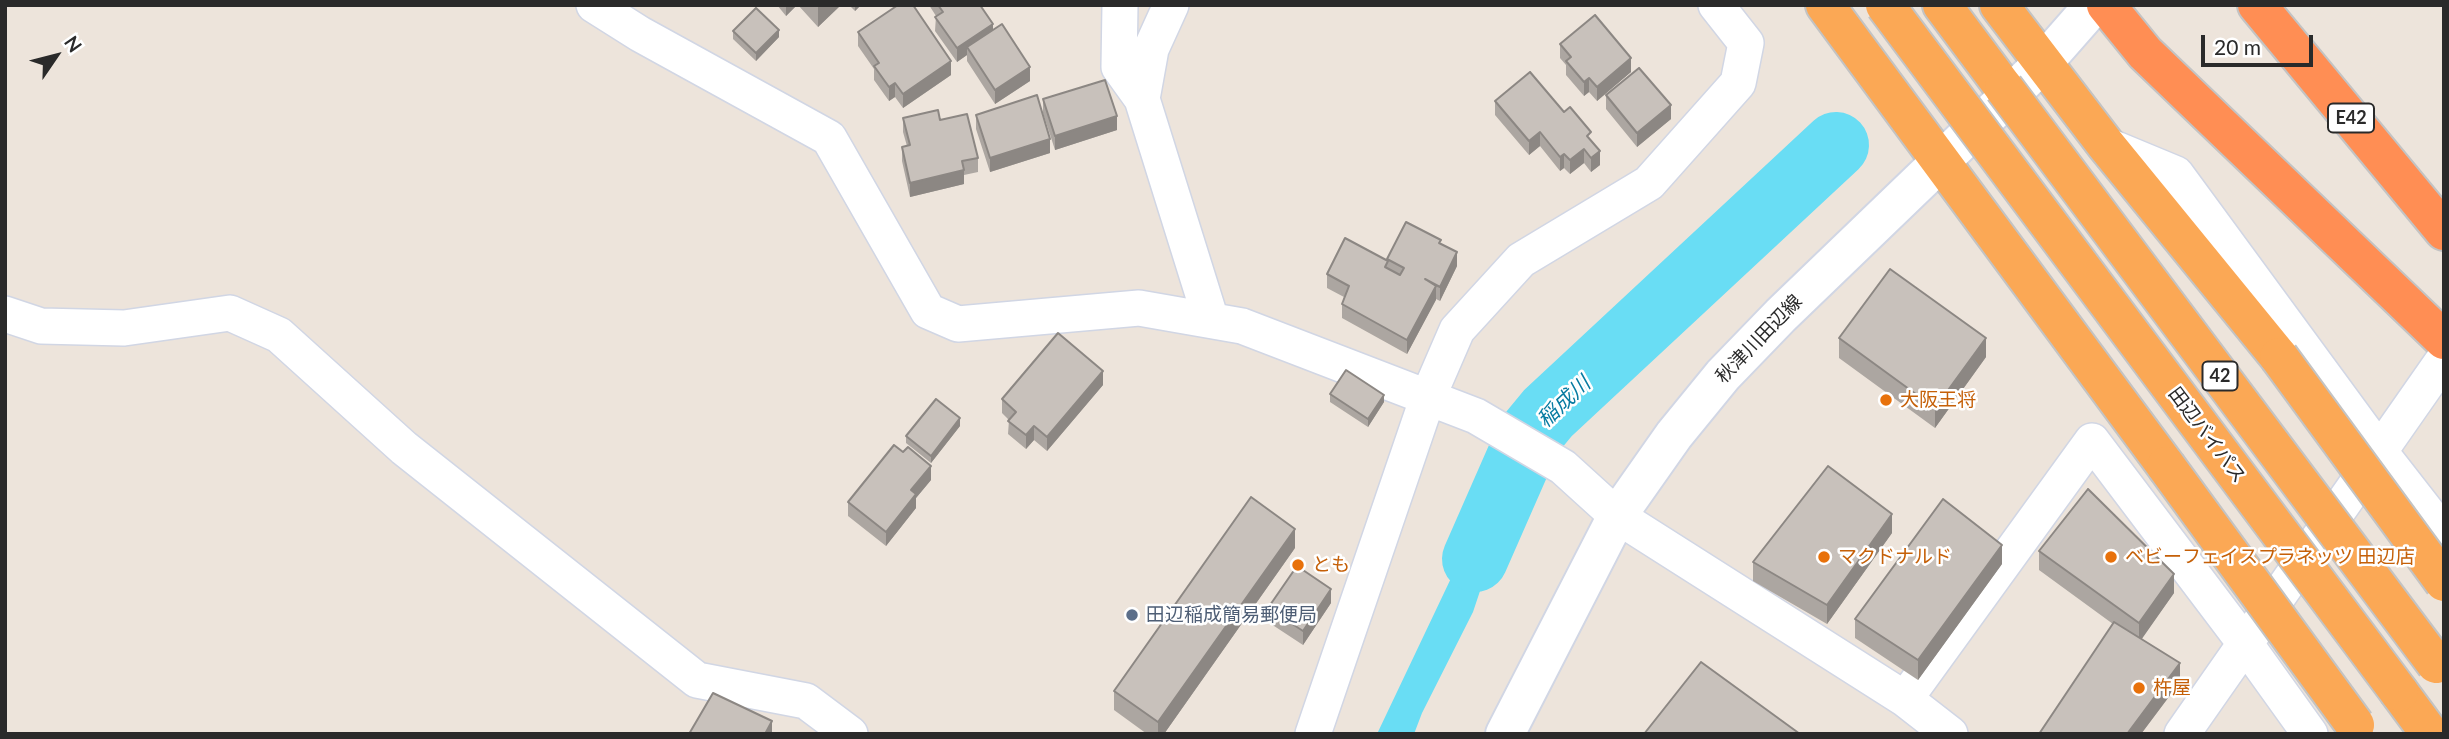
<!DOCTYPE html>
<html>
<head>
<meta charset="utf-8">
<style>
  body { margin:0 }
  #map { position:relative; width:2449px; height:739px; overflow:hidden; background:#ede4db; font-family:Lato,sans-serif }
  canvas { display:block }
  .frame { position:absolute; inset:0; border:7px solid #2a2a2a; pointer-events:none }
  .north { position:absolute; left:21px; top:21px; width:70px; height:70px; -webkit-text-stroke:5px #fff; paint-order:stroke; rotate:55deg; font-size:19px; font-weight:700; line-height:28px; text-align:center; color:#2a2a2a }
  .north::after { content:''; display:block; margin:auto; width:24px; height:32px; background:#2a2a2a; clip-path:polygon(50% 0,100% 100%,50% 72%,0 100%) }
  .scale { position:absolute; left:2201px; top:35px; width:112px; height:32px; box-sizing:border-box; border:4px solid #2a2a2a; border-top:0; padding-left:9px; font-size:21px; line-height:24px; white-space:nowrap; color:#2a2a2a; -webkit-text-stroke:5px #fff; paint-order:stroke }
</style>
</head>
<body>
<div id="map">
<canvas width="2449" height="739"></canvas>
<div class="frame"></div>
<div class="north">N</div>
<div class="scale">20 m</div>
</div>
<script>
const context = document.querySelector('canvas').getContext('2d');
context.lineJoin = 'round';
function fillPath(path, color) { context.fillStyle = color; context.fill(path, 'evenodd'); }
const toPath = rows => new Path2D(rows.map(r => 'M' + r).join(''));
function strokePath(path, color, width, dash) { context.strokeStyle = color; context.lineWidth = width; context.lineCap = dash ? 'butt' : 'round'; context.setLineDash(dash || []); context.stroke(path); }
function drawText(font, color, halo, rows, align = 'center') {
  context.font = font + ' Lato,"Noto Sans JP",sans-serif'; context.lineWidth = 5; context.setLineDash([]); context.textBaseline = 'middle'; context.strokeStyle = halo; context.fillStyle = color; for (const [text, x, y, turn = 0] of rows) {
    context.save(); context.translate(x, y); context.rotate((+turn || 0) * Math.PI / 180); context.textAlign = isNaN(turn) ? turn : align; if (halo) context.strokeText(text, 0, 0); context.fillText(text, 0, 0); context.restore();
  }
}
fillPath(toPath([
  [1501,473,1517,480,1473,612,1422,713,1414,734,1377,734]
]), '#69ddf4');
strokePath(toPath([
  [1475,559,1529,436,1548,413,1836,145]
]), '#69ddf4', 66);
const minor = toPath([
  [594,5,640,34,829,138,928,311,958,324,1139,308,1242,326,1476,416,1563,467,1617,516,1905,699,1950,734],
  [1120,5,1119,67,1142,99],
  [1171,5,1151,49,1142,99,1211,320],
  [2106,145,2176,174,2380,452,2444,534],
  [5,314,41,326,124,328,230,313,279,335,404,448,697,680,806,701,850,734],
  [1905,699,2092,441,2244,642,2310,734],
  [1313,734,1428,397,1457,330,1521,260,1649,183,1738,83,1746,43,1716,5],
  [2182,734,2444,359]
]);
const secondary = toPath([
  [1505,734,1617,516,1674,435,1723,375,1781,315,2043,63,2094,5]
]);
const trunk = toPath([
  [1825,5,2166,466],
  [1942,5,2004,88],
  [1999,5,2106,145,2279,357],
  [2399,692,2430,734]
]);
const motorway = toPath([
  [2106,5,2145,53,2444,340],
  [2257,5,2444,231]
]);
strokePath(minor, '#d1d6e4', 38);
strokePath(secondary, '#d1d6e4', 42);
strokePath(trunk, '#c3c3c3', 42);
strokePath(motorway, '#c3c3c3', 42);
strokePath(minor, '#fff', 35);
strokePath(secondary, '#fff', 38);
strokePath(trunk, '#fba855', 38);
strokePath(motorway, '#ff8e54', 38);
const trunkBridge = toPath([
  [1885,5,2399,692],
  [2004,88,2436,664],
  [2279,357,2444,582],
  [2166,466,2355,725]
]);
strokePath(trunkBridge, '#c3c3c3', 42, []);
strokePath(trunkBridge, '#fba855', 38);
fillPath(toPath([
  [777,5,797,5,786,16],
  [798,5,841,5,818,27],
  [849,5,861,5,855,11],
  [929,5,980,5,993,30,1030,81,995,104,967,61,967,55,957,62,935,31,936,16],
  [733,31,779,37,756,61,733,39],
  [858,32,951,75,903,108,895,97,889,101,874,80,874,69,858,46],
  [1560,44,1631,72,1597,101,1589,92,1584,96,1566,75,1566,65,1560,58],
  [1606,95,1671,119,1637,147,1606,109],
  [1043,99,1117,130,1055,150,1043,113],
  [1495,101,1564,112,1591,140,1600,165,1591,172,1584,163,1570,174,1564,168,1560,171,1540,146,1529,155,1495,115],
  [976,115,1050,153,990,172,976,129],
  [903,118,940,120,978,158,978,172,964,175,964,184,910,197,902,161,902,147,907,146,903,132],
  [1441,244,1457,266,1440,301,1436,299,1407,354,1342,318,1342,304,1344,297,1327,288,1327,274,1387,260],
  [1839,338,1986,357,1935,428,1839,358],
  [1103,385,1047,451,1034,440,1026,449,1008,434,1009,420,1002,413,1002,399],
  [1330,394,1384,402,1368,427,1330,402],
  [960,426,931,463,906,443,906,436],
  [931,480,916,498,916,508,886,546,848,516,848,502],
  [1892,533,1827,624,1753,581,1753,562],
  [1295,548,1164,734,1147,734,1114,710,1114,691],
  [2039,551,2174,593,2141,639,2180,682,2141,734,2039,734,2113,624,2039,570],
  [2002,564,1918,680,1855,638,1855,619],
  [1331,603,1303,645,1268,622,1268,608]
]), '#aca6a1');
fillPath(toPath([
  [786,5,797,5,786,16],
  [820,5,841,5,818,27,818,7],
  [855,5,861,5,855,11],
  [993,24,993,38,967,47,967,55,957,62,957,48],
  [779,30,779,37,756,61,756,53],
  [1631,58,1631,72,1597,101,1597,87],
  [951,61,951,75,903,108,903,94],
  [1030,67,1030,81,995,104,995,90],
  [1589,78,1589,92,1584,96,1584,82],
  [895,83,895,97,889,101,889,87],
  [1671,105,1671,119,1637,147,1637,133],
  [1117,116,1117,130,1055,150,1055,136],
  [1540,132,1540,146,1529,155,1529,141],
  [1050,139,1050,153,990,172,990,158],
  [1584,149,1584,163,1570,174,1570,160],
  [1600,151,1600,165,1591,172,1591,158],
  [1564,154,1564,168,1560,171,1560,157],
  [964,170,964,184,910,197,910,183],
  [1457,252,1457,266,1440,301,1440,287],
  [1436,286,1436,300,1407,354,1407,340],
  [1986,338,1986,357,1935,428,1935,408],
  [1103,371,1103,385,1047,451,1047,437],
  [1384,395,1384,402,1368,427,1368,419],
  [960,418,960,426,931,463,931,456],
  [1034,426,1034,440,1026,449,1026,435],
  [931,466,931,480,916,498,916,508,886,546,886,532,911,490],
  [1892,514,1892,533,1827,624,1827,605],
  [1295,529,1295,548,1164,734,1158,734,1158,722],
  [2002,545,2002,564,1918,680,1918,660],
  [2174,574,2174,593,2139,643,2139,623],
  [1331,589,1331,603,1303,645,1303,631],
  [2180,663,2180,682,2141,734,2127,734],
  [772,721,772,734,765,734]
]), '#8c8783');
const building = toPath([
  [898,5,913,5,951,61,903,94,895,83,889,87,874,66,879,63,858,32,898,5],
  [938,5,980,5,993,24,957,48,935,17,943,12,938,5],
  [756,8,779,30,756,53,733,31,756,8],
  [1595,15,1631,58,1597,87,1589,78,1584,82,1566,61,1571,57,1560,44,1595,15],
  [1002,24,1030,67,995,90,967,47,1002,24],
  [1639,68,1671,105,1637,133,1606,95,1639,68],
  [1530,72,1564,112,1570,107,1591,132,1587,136,1600,151,1591,158,1584,149,1570,160,1564,154,1560,157,1540,132,1529,141,1495,101,1530,72],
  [1105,80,1117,116,1055,136,1043,99,1105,80],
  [1037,95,1050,139,990,158,976,115,1037,95],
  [938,110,940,120,967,114,978,158,962,161,964,170,910,183,902,147,910,145,903,118,938,110],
  [1406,222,1441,240,1439,243,1457,252,1440,287,1425,279,1436,286,1407,340,1342,304,1349,286,1327,274,1345,238,1388,261,1385,267,1400,275,1404,268,1387,259,1406,222],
  [1890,269,1986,338,1935,408,1839,338,1890,269],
  [1058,333,1103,371,1047,437,1034,426,1026,435,1008,421,1016,412,1002,399,1058,333],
  [1346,370,1384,395,1368,419,1330,394,1346,370],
  [936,399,960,418,931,456,906,436,936,399],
  [894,445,903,452,908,447,931,466,911,490,916,494,886,532,848,502,894,445],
  [1828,466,1892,514,1827,605,1753,562,1828,466],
  [2088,489,2174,574,2139,623,2039,551,2088,489],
  [1251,497,1295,529,1158,722,1114,691,1251,497],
  [1943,499,2002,545,1918,660,1855,619,1943,499],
  [1297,566,1331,589,1303,631,1268,608,1297,566],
  [2114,622,2180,663,2127,734,2039,734,2114,622],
  [1701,662,1800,734,1644,734,1701,662],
  [713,693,772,721,765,734,689,734,713,693]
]);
fillPath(building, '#c8c1bb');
strokePath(building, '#8c8783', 2);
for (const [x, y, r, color] of [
  [1886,400,7,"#e8710a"],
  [1824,557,7,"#e8710a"],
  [2111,557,7,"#e8710a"],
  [1298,565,7,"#e8710a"],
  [1132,615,7,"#5c6f8a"],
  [2139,688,7,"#e8710a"]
]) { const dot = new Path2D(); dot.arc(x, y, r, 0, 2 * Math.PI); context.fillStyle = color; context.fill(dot); strokePath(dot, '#fff', 2.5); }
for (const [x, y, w] of [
  [2351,118,46],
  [2220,376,35]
]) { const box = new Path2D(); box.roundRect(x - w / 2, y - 14.5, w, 29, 5); context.fillStyle = '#fff'; context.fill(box); strokePath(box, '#2a2a2a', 2); }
drawText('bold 18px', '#2a2a2a', null, [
  ["E42",2351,118],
  ["42",2220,376]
]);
drawText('19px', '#2a2a2a', '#fff', [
  ["秋津川田辺線",1759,339,-46],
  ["田辺バイパス",2207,435,53]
]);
drawText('19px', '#c56008', '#fff', [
  ["大阪王将",1900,400],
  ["マクドナルド",1838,557],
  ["ベビーフェイスプラネッツ 田辺店",2125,557],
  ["とも",1312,565],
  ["杵屋",2153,688]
], 'left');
drawText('19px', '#4e5e75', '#fff', [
  ["田辺稲成簡易郵便局",1146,615]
], 'left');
drawText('italic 21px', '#077ba1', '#fff', [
  ["稲成川",1564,402,-43]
]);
</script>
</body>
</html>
